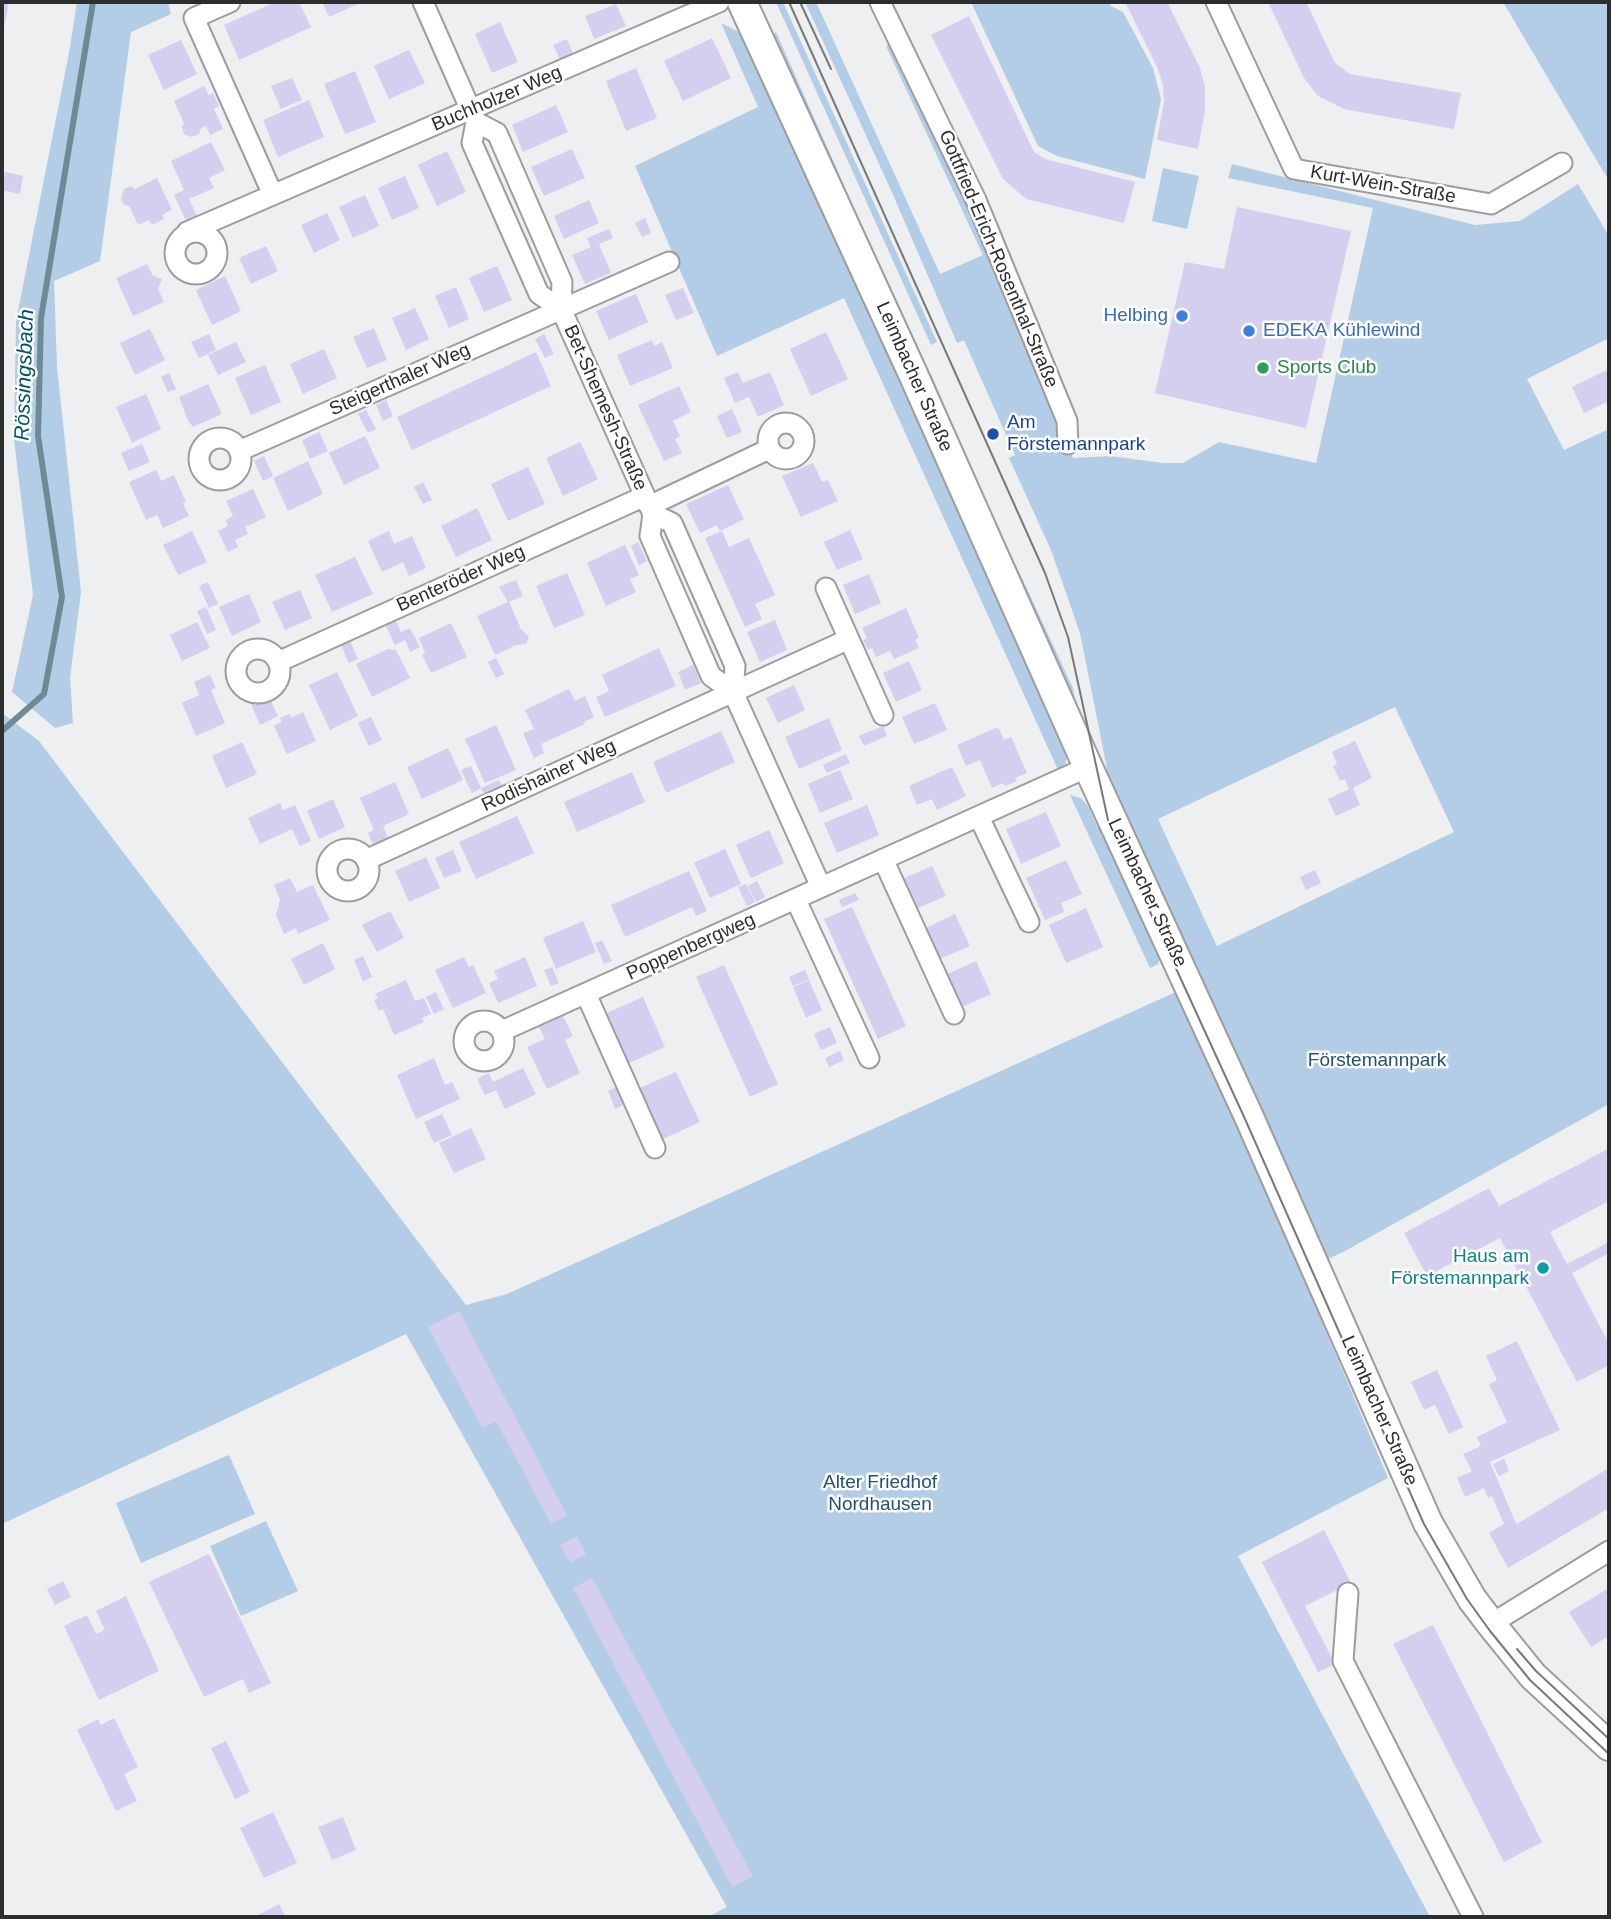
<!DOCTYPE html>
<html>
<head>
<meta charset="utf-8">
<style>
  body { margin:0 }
  #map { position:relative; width:1611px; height:1919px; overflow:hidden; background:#eeeff0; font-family:Helvetica,sans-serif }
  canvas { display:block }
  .frame { position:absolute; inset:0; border:4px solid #2c2d2d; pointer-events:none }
</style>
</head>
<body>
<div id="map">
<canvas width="1611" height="1919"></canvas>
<div class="frame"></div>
</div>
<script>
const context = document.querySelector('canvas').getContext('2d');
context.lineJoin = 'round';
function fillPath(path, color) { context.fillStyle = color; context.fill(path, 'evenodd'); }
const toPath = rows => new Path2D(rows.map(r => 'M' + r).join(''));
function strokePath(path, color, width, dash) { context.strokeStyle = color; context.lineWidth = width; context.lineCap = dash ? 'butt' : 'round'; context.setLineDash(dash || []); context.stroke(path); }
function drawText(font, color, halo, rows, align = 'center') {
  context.font = font + ' Helvetica,sans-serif'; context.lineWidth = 5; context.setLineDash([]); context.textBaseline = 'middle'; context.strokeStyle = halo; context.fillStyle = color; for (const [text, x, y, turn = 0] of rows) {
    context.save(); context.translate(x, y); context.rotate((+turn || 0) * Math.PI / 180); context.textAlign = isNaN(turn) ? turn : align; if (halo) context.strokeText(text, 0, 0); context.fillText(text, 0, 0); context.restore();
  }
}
fillPath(toPath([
  [77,2,168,2,171,14,131,32,100,261,54,281,57,367,81,592,70,678,73,723,55,728,12,692,33,595,14,440,16,321,69,53],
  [776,2,783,2,937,342,931,345],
  [805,2,816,2,940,274,983,255,886,46,891,44,989,252,1073,458,1110,456,1164,463,1183,463,1219,442,1316,463,1373,208,1228,178,1232,164,1475,225,1520,221,1578,184,1609,236,1609,338,1527,379,1564,450,1609,429,1609,1104,1345,1251,1301,1272,1388,1478,1238,1556,1430,1917,708,1917,727,1907,406,1334,2,1524,2,713,39,741,466,1305,507,1294,1198,982,1112,794,1080,633,1051,550,1009,458,1015,455,964,340,957,343,890,188],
  [1395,707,1454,832,1217,946,1158,819],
  [971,2,1109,2,1111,6,1123,12,1153,68,1161,99,1145,179,1057,156,1038,146],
  [1503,2,1609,2,1609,181],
  [721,23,739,32,745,46,752,43,1068,749,1066,763,1059,772,844,298,717,356,635,166,758,107],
  [776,32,863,228,925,362,923,363,769,36],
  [1163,168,1199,176,1187,229,1152,221],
  [931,374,963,451,1073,688,1080,730,928,375],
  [1070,795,1081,798,1088,806,1098,828,1105,825,1161,952,1158,964,1150,968],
  [229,1455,255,1514,141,1563,116,1503],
  [266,1521,298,1591,241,1616,210,1546]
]), '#b2cde5');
strokePath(toPath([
  [2,731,44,694,62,597,38,436,41,318,93,2]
]), '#6e8a95', 6);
fillPath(toPath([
  [2,2,9,2,3,33,2,33],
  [275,2,299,2,311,27,239,60,224,25],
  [322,2,362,2,329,17],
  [1125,2,1167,2,1200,68,1205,87,1205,110,1198,149,1157,140,1164,102,1163,85,1157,67],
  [1268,2,1306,2,1335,63,1350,74,1461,93,1454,129,1344,109,1318,96,1304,78],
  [616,4,626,26,594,39,585,16],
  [969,16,1034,152,1045,159,1135,182,1124,223,1026,199,1003,179,931,35],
  [500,22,518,62,492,73,475,34],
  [712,38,731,78,683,101,664,61],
  [567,39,573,53,560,59,553,45],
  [181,40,197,74,164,90,148,55],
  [409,50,425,83,389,99,374,66],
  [636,68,657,118,626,131,606,81],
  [355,71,376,122,345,134,324,84],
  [292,78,302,100,281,109,271,86],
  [204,86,209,95,213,93,219,106,214,109,223,129,210,135,206,126,201,128,199,134,191,137,184,134,182,127,184,123,174,101],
  [309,100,324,137,278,157,263,120],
  [556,105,568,132,523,152,512,125],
  [211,142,225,170,209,178,214,188,189,199,198,218,187,223,174,195,184,190,171,161],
  [572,149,585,178,544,196,531,167],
  [447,151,466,192,437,206,418,165],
  [5,172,23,176,20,194,2,190],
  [405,176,419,208,392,220,378,188],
  [157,178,172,210,162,215,164,219,152,225,149,220,138,225,130,207,123,204,121,198,124,189,131,186,135,189],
  [365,195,379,226,353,238,339,207],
  [589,200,599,223,564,239,554,216],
  [1237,207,1351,231,1306,428,1155,393,1185,262,1224,269],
  [327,213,340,240,314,253,301,225],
  [645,218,651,233,642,237,635,223],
  [609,229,613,238,599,244,611,273,585,284,572,255,591,247,587,238],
  [266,246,278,271,251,284,239,258],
  [147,264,153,276,162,279,158,289,164,302,133,316,116,278],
  [497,266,512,300,484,312,469,278],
  [225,276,241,311,212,325,196,290],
  [456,287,469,319,449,328,435,296],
  [683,288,694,313,676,320,665,295],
  [636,294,648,322,609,340,596,311],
  [415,308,429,339,406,350,392,318],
  [374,328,387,360,367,368,353,337],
  [150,329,165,360,135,375,120,343],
  [826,332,848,379,811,396,790,349],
  [209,334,216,350,199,358,191,342],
  [544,334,554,354,545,358,535,339],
  [652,340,654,346,662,342,673,368,630,386,617,355],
  [236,342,246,362,218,375,208,355],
  [324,349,337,378,303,394,290,364],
  [536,352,551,386,412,450,397,417],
  [265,365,281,402,251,415,235,378],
  [1609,369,1609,401,1584,413,1572,387],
  [738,372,743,383,770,372,784,405,758,417,749,397,735,403,724,378],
  [169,373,176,389,168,392,161,377],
  [208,384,222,414,193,427,188,421,179,397],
  [679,386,691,412,673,421,680,436,675,439,682,453,664,461,638,405],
  [146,394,161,429,132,443,116,407],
  [386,400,393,416,383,421,376,405],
  [732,409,742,432,727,438,717,416],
  [366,410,376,429,368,433,358,414],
  [319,432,328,451,310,459,302,440],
  [365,436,380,468,344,485,329,453],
  [580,442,598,479,563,496,546,458],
  [142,444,150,462,129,471,121,453],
  [264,456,273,476,263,481,254,461],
  [308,461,323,494,288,511,273,478],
  [813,463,822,482,828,480,838,501,801,517,782,476],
  [528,467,545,504,508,521,491,484],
  [156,470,161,481,174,475,186,502,183,503,189,516,163,528,157,515,146,520,129,482],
  [423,482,432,500,423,504,414,487],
  [728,485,744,519,720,531,717,525,700,533,686,504],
  [253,489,266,517,245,527,248,534,235,540,238,547,228,552,218,531,228,526,226,520,233,516,226,501],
  [477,508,492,540,456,557,441,526],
  [850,530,863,559,837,570,824,542],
  [192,531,207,562,178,575,163,545],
  [389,531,394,544,412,536,426,568,409,576,403,562,382,572,368,541],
  [722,531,729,547,749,538,775,595,755,604,762,619,745,627,705,538],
  [638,542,647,561,639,565,631,546],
  [625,545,639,575,630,579,636,592,606,606,587,563],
  [355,557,373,594,332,612,315,575],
  [567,573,585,615,554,628,536,586],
  [869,574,881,603,855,614,843,585],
  [516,580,523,596,509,602,521,629,529,637,526,644,516,645,495,655,477,616,508,602,499,587],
  [208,582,218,604,209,608,199,586],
  [300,590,312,618,285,630,272,602],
  [249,594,261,622,232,636,219,607],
  [206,607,216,630,207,634,197,611],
  [906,608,919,638,915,640,919,648,894,659,890,651,876,657,872,648,868,650,863,640,867,638,862,628],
  [775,620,787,650,760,662,747,632],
  [396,621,401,632,410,628,420,647,410,652,405,640,395,645,386,626],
  [197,622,210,648,182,661,170,635],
  [451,623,467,657,431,673,422,655,425,653,419,638],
  [350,641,358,659,349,663,341,645],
  [659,648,676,686,605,717,596,697,609,691,602,675],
  [388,649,396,650,410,678,372,697,356,664],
  [496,658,504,674,496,678,488,662],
  [909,661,922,690,896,702,883,673],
  [693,665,701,683,685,690,678,672],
  [337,672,358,716,330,730,309,685],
  [210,675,216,688,211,690,225,723,196,736,182,703,199,695,194,682],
  [794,685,805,710,778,723,766,698],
  [569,689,575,701,585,696,594,717,584,722,585,724,541,744,544,753,534,758,523,733,534,729,525,710],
  [268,696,278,716,260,725,251,704],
  [935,703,947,730,914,744,902,717],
  [303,712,316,741,287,754,274,726,282,722,280,718,289,714,291,718],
  [371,717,382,740,369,746,358,723],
  [829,718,842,750,799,769,785,737],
  [496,725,516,770,485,783,465,739],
  [883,726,887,736,864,746,859,736],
  [998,727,1004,740,1011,737,1027,773,1015,778,1017,781,1005,786,1003,783,992,788,980,760,966,766,957,745],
  [721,731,735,762,666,793,653,762],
  [1355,741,1372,778,1353,788,1360,805,1336,816,1328,799,1349,789,1345,779,1340,781,1333,766,1337,764,1332,752],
  [242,742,257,774,226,788,212,756],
  [448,748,463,780,422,799,407,767],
  [846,754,850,763,827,773,823,765],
  [471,766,481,788,499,780,504,789,486,797,481,788,472,793,461,770],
  [952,767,966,796,937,810,932,799,917,805,909,786],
  [840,770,853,799,820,813,808,784],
  [632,772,645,802,577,832,564,802],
  [395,782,409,814,383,826,389,840,374,847,368,833,374,830,360,798],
  [333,799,345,827,319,839,307,811],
  [280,803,283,810,295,805,311,841,300,846,292,829,260,844,248,818],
  [867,805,879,835,837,853,824,823],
  [1046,812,1061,846,1021,864,1006,829],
  [517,816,534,853,476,879,459,842],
  [769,830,784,863,751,878,736,845],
  [725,849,741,884,710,898,694,863],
  [453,850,462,871,444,878,435,858],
  [426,857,440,888,409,902,395,871],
  [1066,860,1082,894,1061,903,1064,912,1045,920,1026,878],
  [932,866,946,896,918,908,904,878],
  [1315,870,1321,883,1306,890,1300,877],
  [689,871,707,911,696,916,692,907,625,937,611,905],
  [290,878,297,892,313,885,330,920,298,934,296,928,284,934,276,915,280,900,274,885],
  [757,881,765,897,756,902,748,886],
  [746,884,755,902,747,906,738,887],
  [855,893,859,900,842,907,839,900],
  [852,907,906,1026,878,1039,824,919],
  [1086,908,1103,947,1066,963,1049,925],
  [390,911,404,938,377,952,362,925],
  [955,914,970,946,940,959,926,928],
  [583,921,596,952,556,969,543,938],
  [602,940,612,961,604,964,595,943],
  [323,943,335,969,304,985,291,959],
  [363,956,372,977,363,981,354,960],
  [464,957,469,967,473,965,486,993,453,1008,435,970],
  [525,957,537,986,498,1003,489,983,498,979,494,971],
  [976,961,991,994,960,1008,945,975],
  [724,965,778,1084,750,1097,696,977],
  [552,967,559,983,551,986,544,970],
  [805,970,809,979,793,986,789,977],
  [406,980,415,1001,424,998,431,1014,422,1018,424,1022,394,1035,383,1009,379,1011,374,1000,378,998,375,994],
  [809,980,822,1010,806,1018,793,987],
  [436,992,444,1009,434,1014,426,997],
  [643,997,665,1047,629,1063,607,1013],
  [563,1016,573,1036,565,1040,580,1073,547,1089,527,1047,545,1039,539,1027],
  [830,1027,837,1043,821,1050,814,1034],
  [840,1051,844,1060,829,1067,825,1058],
  [434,1058,445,1085,452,1082,460,1099,416,1119,397,1075],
  [523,1068,536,1094,505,1109,496,1090,485,1095,477,1079,489,1073,493,1082],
  [676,1072,700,1122,663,1139,640,1088],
  [621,1085,629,1102,615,1109,608,1091],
  [442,1114,452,1135,434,1143,424,1122],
  [471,1128,486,1159,454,1173,439,1143],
  [1608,1149,1609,1201,1550,1232,1567,1264,1609,1242,1609,1253,1572,1273,1609,1344,1609,1365,1577,1382,1500,1238,1427,1276,1404,1233,1489,1188,1499,1206],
  [459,1311,567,1515,551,1524,496,1421,482,1428,428,1327],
  [1517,1341,1560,1430,1490,1462,1514,1519,1517,1524,1609,1468,1609,1508,1508,1568,1489,1533,1504,1524,1492,1496,1488,1498,1484,1488,1465,1497,1457,1478,1472,1471,1463,1454,1481,1446,1477,1437,1507,1422,1489,1384,1497,1380,1486,1356],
  [1437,1370,1463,1427,1449,1434,1435,1405,1424,1410,1411,1382],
  [1504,1459,1509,1471,1499,1476,1493,1464],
  [1324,1530,1351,1583,1305,1606,1335,1664,1318,1672,1262,1562],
  [577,1536,586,1554,570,1563,560,1545],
  [209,1554,271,1683,249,1693,243,1679,204,1697,149,1582],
  [592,1578,753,1876,732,1887,573,1588],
  [63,1581,71,1597,55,1605,47,1589],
  [1609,1588,1609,1636,1591,1647,1569,1612],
  [126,1596,159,1671,99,1700,64,1626,87,1615,96,1634,105,1630,96,1611],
  [1433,1625,1542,1842,1504,1862,1393,1644],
  [114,1718,138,1767,124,1774,137,1801,116,1811,77,1730,98,1719,101,1725],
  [226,1741,250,1792,235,1799,211,1748],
  [273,1812,297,1863,264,1878,240,1828],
  [343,1817,356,1850,332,1860,318,1827],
  [279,1904,286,1917,259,1917,258,1915]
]), '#d4ceef');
const street = toPath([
  [230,2,194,18,273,195],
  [423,2,476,122,472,143,539,294,561,309],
  [880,2,976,200,1067,421,1068,444],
  [1216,2,1294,169,1491,204,1562,163],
  [476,122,497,133,562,282,561,309,653,514,650,536,711,676,733,692,821,887],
  '175 253a21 21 0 1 1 42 0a21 21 0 1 1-42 0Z',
  [187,232,719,2],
  '768 441a18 18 0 1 1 36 0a18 18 0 1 1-36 0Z',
  '199 459a21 21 0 1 1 42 0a21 21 0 1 1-42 0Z',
  [239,451,669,262],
  [649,506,769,449],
  [653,514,672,523,735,666,733,692],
  [826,588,883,715],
  '236 671a22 22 0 1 1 44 0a22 22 0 1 1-44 0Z',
  [278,662,645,496],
  [979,817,1029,922],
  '327 870a21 21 0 1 1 42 0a21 21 0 1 1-42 0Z',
  [883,859,954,1014],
  [366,860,849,639],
  [796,900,869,1058],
  [586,994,655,1148],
  '464 1041a20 20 0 1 1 40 0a20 20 0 1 1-40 0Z',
  [502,1031,1088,767],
  [1348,1593,1343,1661,1473,1917],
  [1491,1624,1609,1551]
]);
const secondary = toPath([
  [742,2,913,374,1088,767,1249,1117,1428,1523,1472,1599,1491,1624,1533,1676,1609,1746]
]);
strokePath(street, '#9c9d9f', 23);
strokePath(secondary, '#9c9d9f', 32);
strokePath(street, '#fff', 19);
strokePath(secondary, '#fff', 28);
strokePath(toPath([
  [789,2,1045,573,1068,637,1108,820,1245,1119,1424,1524,1467,1599,1490,1631,1530,1680,1609,1754],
  [800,2,831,69],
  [1517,1649,1536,1671,1609,1739]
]), '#78797a', 2);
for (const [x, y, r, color] of [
  [1182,316,7,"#3f7fe0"],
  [1249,331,7,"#3f7fe0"],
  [1263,368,7,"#2e9e5b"],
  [993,434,7,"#1a4fb4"],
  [1543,1268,7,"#0f9aa8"]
]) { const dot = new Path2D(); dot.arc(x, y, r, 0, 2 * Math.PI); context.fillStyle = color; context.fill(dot); strokePath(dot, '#fff', 2.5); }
drawText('19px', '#2c2d2d', '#fff', [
  ["Buchholzer Weg",497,99,-23],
  ["Kurt-Wein-Straße",1383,185,10],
  ["Gottfried-Erich-Rosenthal-Straße",998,259,67],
  ["Leimbacher Straße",914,377,66],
  ["Steigerthaler Weg",400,380,-24],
  ["Bet-Shemesh-Straße",605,408,66],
  ["Benteröder Weg",461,579,-24],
  ["Rodishainer Weg",549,776,-25],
  ["Leimbacher Straße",1147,893,65],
  ["Poppenbergweg",691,947,-24],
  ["Leimbacher Straße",1379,1411,66]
]);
drawText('19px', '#366cbe', '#fff', [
  ["Helbing",1168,316],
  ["EDEKA Kühlewind",1263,331,"left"]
], 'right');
drawText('19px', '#27864d', '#fff', [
  ["Sports Club",1277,368]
], 'left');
drawText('19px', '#164399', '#fff', [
  ["Am",1007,423],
  ["Förstemannpark",1007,445]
], 'left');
drawText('19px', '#245174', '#fff', [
  ["Förstemannpark",1377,1061],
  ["Alter Friedhof",880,1483],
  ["Nordhausen",880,1505]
]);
drawText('19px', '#0d838f', '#fff', [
  ["Haus am",1529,1257],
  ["Förstemannpark",1529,1279]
], 'right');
drawText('italic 21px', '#005167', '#fff', [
  ["Rössingsbach",25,375,-88]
]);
</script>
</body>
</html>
